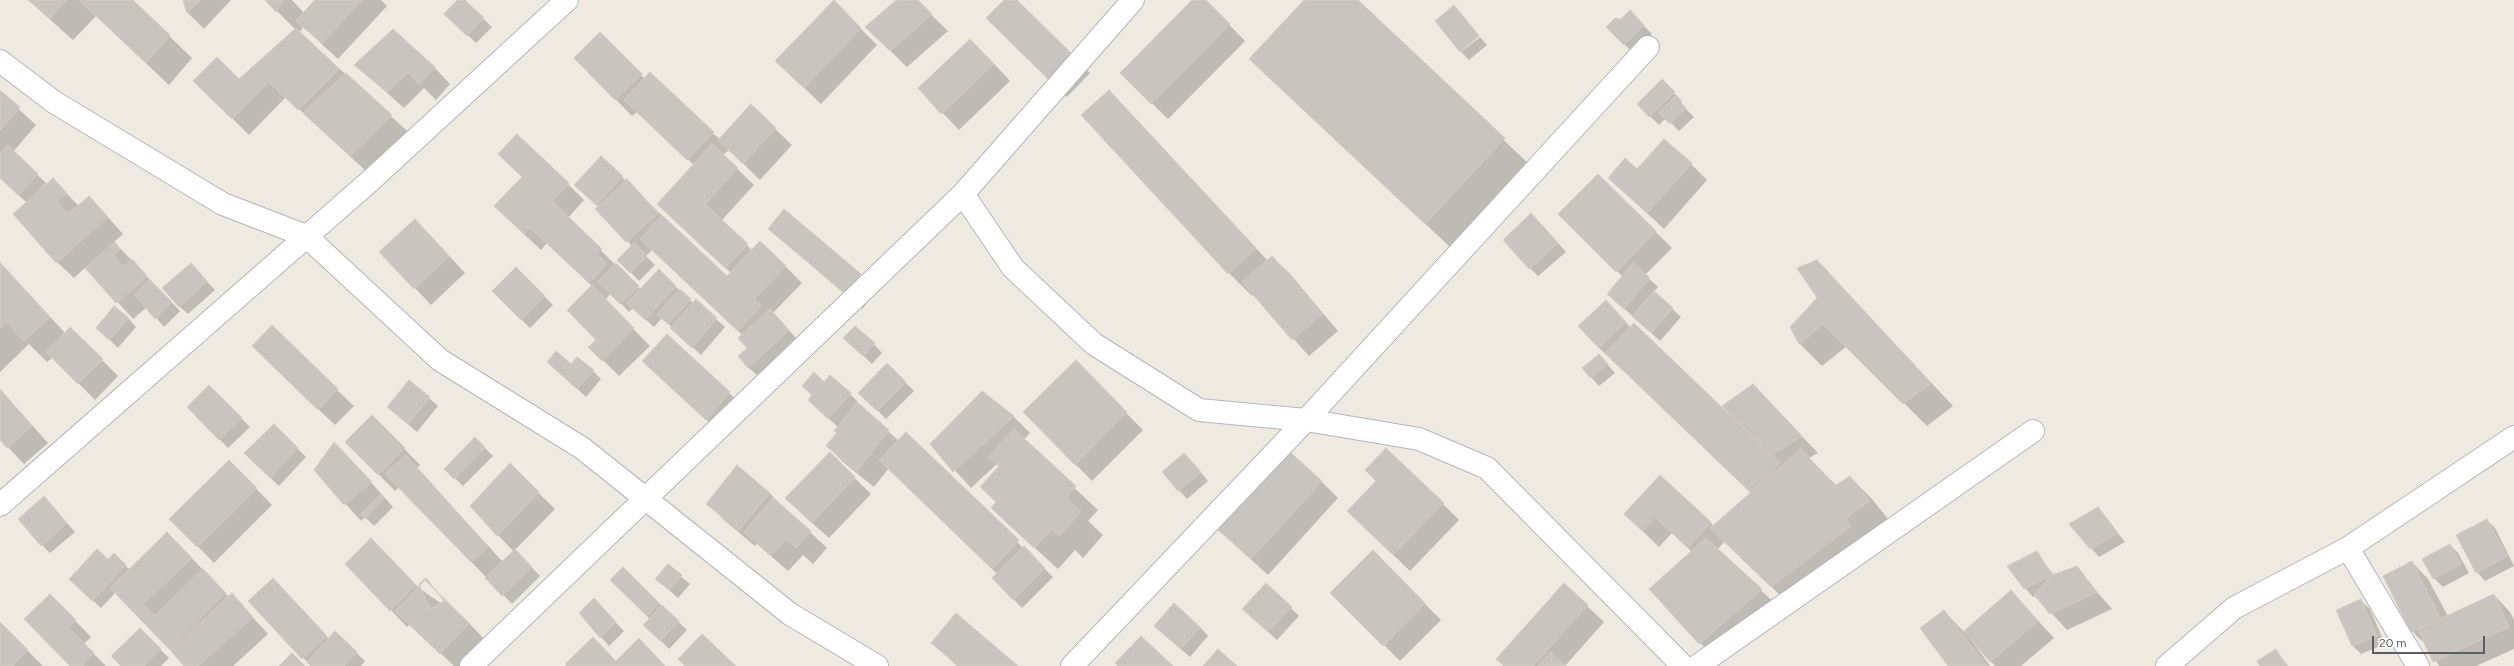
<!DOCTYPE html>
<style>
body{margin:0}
#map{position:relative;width:2514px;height:666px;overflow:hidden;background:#eeeae2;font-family:Figtree,sans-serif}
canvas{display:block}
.scale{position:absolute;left:2372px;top:636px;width:113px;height:18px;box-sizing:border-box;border:2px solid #5b5f63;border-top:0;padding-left:5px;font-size:12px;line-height:14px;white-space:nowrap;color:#5b5f63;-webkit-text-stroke:3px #fff;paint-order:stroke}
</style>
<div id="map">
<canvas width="2514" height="666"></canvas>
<div class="scale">20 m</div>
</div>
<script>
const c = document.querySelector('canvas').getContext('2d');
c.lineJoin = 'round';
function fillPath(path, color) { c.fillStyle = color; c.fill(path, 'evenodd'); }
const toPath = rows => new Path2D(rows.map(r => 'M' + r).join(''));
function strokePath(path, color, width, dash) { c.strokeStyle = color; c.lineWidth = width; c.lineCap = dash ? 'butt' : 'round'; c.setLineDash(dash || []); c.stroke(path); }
const shadow = toPath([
 [28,0,132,0,192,58,169,85,96,16,73,40],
 [184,0,231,0,204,29,188,13],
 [266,0,292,0,304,13,317,0,381,0,387,6,338,59,303,27,300,32,408,132,367,172,286,97,249,135,195,81,239,81,296,30],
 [459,0,463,0,492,27,476,43,446,14],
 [897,0,916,0,948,31,907,67,882,43],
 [1005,0,1016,0,1090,73,1067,97,987,18],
 [1193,0,1205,0,1245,41,1168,119,1121,73],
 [1305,0,1356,0,1531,166,1453,250,1251,59],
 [834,2,877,45,821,104,793,77],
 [1630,12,1652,34,1633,53,1608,27,1622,20],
 [600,34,645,79,720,139,751,106,792,145,760,180,729,150,723,155,754,185,721,221,752,250,785,266,802,283,773,313,797,339,757,375,748,367,748,348,742,335,652,250,646,256,655,265,639,281,619,260,632,246,597,209,599,207,584,194,601,157,727,278,731,273,658,204,694,165,637,112,632,116,575,58],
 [1480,37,1487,45,1469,60,1461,52],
 [987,56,1010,81,959,130,919,88],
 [355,65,434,67,450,84,436,100,424,88,404,108],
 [1662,81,1682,101,1680,103,1694,117,1679,131,1666,118,1659,125,1638,104],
 [0,92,36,125,13,152,46,183,39,190,53,180,79,206,89,197,105,214,123,234,114,242,180,311,164,327,147,307,133,319,86,267,74,278,57,262,27,203,0,178],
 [1109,92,1268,261,1272,257,1289,273,1338,331,1309,356,1253,294,1252,296,1229,273,1083,115],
 [1691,164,1707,180,1664,229,1609,178,1637,171],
 [1598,175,1672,248,1645,275,1658,287,1654,292,1681,317,1660,341,1608,294,1623,277,1560,214],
 [568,184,584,200,568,218,641,290,659,271,694,304,696,301,725,327,701,355,662,318,654,327,633,308,629,312,611,293,605,300,650,346,619,376,590,347,597,340,592,286,547,243,541,250,512,223],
 [784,210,877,291,862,309,769,229],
 [1540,223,1566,252,1538,276,1530,268],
 [431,236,465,273,431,305,381,252],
 [1817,261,1839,284,1953,406,1927,426,1847,346,1822,366,1800,344,1791,328,1818,298],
 [0,262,65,333,70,328,118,376,95,400,53,357,47,362,29,344,0,372],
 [516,268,553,305,530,328,493,291],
 [199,273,215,290,188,314,179,306],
 [1614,310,1631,328,1762,447,1769,402,1818,453,1809,458,1837,486,1850,477,1872,499,1892,524,1794,609,1725,541,1717,550,1778,606,1716,660,1651,589,1692,552,1672,533,1659,547,1625,514,1660,476,1714,526,1752,493,1599,348],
 [128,318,136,327,118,348,105,335],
 [667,335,746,409,723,435,643,361],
 [874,344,882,353,872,364,853,346],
 [1599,355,1615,373,1599,386,1583,368],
 [548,362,593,371,601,379,586,397],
 [1076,362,1143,430,1092,481,1024,412],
 [270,363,337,390,354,406,335,425],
 [887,364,914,391,886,419,860,393],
 [824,383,850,394,858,402,857,404,899,441,906,434,1053,577,1022,608,993,578,997,574,889,468,874,487,843,462,827,446,838,433,838,427,818,409,813,396,803,386],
 [209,386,250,427,228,448,188,407],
 [0,389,48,443,24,464,0,439],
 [982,392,1014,417,1030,433,1023,440,1098,510,1088,521,1103,535,1083,558,1075,550,1058,569,1015,530,997,503,1000,467,997,464,971,488,931,444],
 [429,398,438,406,417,432,388,407],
 [372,416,420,465,417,468,503,562,514,552,498,535,510,465,555,509,515,550,540,576,512,604,399,487,395,491,347,442],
 [274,425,306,457,279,486,245,454],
 [475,438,493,456,463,486,454,477],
 [830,454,871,494,829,538,803,515],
 [351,460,393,507,374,526,365,517,361,521,315,470],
 [229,461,272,505,214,563,171,519],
 [1193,463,1208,481,1187,499,1179,490],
 [1321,481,1338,498,1268,575,1236,546],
 [769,493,827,548,813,564,803,555,788,571,757,544,755,546,724,520,708,504],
 [44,498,75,532,50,553,42,545],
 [1443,504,1459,520,1410,571,1365,528],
 [2098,508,2125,542,2099,557,2091,548],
 [2487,520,2495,528,2514,566,2485,581,2477,572],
 [371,540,419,588,469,623,485,640,460,666,454,666,410,624,407,627,391,610],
 [2450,545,2458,553,2469,573,2443,587,2434,578],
 [184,550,229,597,232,595,268,634,233,666,186,666,116,592,101,608,79,587,114,554,130,570],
 [1373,552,1441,620,1400,661,1332,593],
 [2036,552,2054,575,2076,568,2112,609,2067,630,2036,596,2033,597,2025,588],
 [2412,562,2428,579,2448,616,2494,595,2510,612,2514,620,2514,649,2476,666,2439,666,2426,645,2412,631],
 [668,566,690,584,678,598,657,579],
 [623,569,687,630,669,649,653,633,650,619,611,580],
 [1564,584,1604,622,1565,666,1504,666],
 [2011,591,2054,638,2021,666,1995,666,1970,638,1990,666,1950,666,1944,611,1964,632],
 [50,595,91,637,84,644,106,666,72,666],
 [289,596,329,639,335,632,365,661,361,666,311,666,250,601],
 [2361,601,2370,609,2385,644,2361,654,2353,646,2338,611],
 [602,608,624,631,609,646,581,613],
 [1291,608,1299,616,1277,640,1252,617],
 [0,623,43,666,0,666],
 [1200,627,1208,636,1190,657,1163,634],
 [140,629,169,658,161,666,122,666],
 [932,643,1017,666,957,666],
 [2276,650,2288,666,2261,666]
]);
const building = toPath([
 [28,0,67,0,50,18,28,0],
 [79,0,133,0,170,35,146,63,79,0],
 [183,0,200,0,187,13,183,0],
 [265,0,283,0,276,12,265,0],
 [315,0,362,0,322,43,296,21,315,0],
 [457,0,465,0,484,18,467,36,444,14,457,0],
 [834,0,861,28,804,88,775,61,834,0],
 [896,0,918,0,932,14,890,51,865,27,896,0],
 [1004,0,1017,0,1074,56,1050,81,986,18,1004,0],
 [1192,0,1206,0,1230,24,1151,104,1120,73,1192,0],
 [1304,0,1358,0,1505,138,1425,224,1249,59,1304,0],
 [1454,5,1479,36,1460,52,1435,21,1454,5],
 [1630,10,1644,25,1624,45,1606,27,1615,18,1621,19,1630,10],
 [296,28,339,69,298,110,269,82,232,119,193,81,217,57,239,79,296,28],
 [393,29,435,67,419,84,408,72,387,92,354,65,393,29],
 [600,32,642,74,615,100,574,58,600,32],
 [970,39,994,64,941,114,918,88,970,39],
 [650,72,714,132,687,160,624,100,650,72],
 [346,73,392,115,350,156,303,113,346,73],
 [1662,79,1675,92,1649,117,1637,104,1662,79],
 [0,90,20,107,0,131,0,90],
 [1109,90,1256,248,1228,274,1081,115,1109,90],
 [1675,96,1686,108,1670,124,1659,113,1675,96],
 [751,104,776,128,743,164,718,140,751,104],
 [517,134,569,183,552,201,602,249,597,254,607,264,589,283,530,228,524,234,494,206,522,177,498,154,517,134],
 [1664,139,1692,163,1647,213,1608,178,1625,158,1637,169,1664,139],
 [712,144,738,168,705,204,748,244,725,268,657,204,712,144],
 [8,145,38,174,18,195,0,178,0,153,8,145],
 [601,156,623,176,596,205,574,185,601,156],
 [1598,174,1656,231,1616,272,1558,214,1598,174],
 [53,178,67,193,57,202,68,214,89,196,108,217,56,263,13,214,53,178],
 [627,179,658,213,626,242,595,209,627,179],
 [784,209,861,274,845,293,768,229,784,209],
 [1531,213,1558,243,1529,269,1503,240,1531,213],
 [662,215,727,276,760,241,786,266,754,299,761,306,738,331,640,239,662,215],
 [415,219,449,256,414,289,379,252,415,219],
 [115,242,120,249,114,255,123,267,132,259,147,276,116,303,85,268,115,242],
 [634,243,647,256,630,273,617,260,634,243],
 [1272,256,1322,314,1292,340,1242,282,1272,256],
 [1817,260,1931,383,1903,404,1823,324,1799,344,1790,327,1817,298,1797,268,1817,260],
 [0,263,50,317,24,341,7,322,0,328,0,263],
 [191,263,207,281,179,307,162,288,191,263],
 [616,263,639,286,620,304,598,282,616,263],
 [1633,263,1650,278,1624,309,1607,294,1633,263],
 [516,267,545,296,521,320,492,291,516,267],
 [659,269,676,286,645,320,627,303,659,269],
 [149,279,172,302,155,319,135,295,149,279],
 [592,285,634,328,602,361,588,347,596,340,567,310,592,285],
 [680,289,691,299,668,324,657,314,680,289],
 [1654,291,1673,308,1651,333,1632,316,1654,291],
 [696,299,717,318,692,348,670,328,696,299],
 [1606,300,1626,322,1599,348,1578,326,1606,300],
 [114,306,129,318,109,340,96,328,114,306],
 [770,309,789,330,748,368,738,356,747,348,738,338,770,309],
 [1634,323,1780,463,1751,493,1605,353,1634,323],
 [272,325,338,389,318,410,252,346,272,325],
 [855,326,875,343,863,356,843,338,855,326],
 [70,327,103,359,78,384,46,352,70,327],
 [667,334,730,392,706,420,642,361,667,334],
 [556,351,571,364,577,357,594,370,577,389,547,362,556,351],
 [1599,354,1608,364,1590,378,1582,368,1599,354],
 [1076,360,1127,412,1075,465,1023,412,1076,360],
 [887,363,906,382,877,411,858,393,887,363],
 [814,372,824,382,830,375,851,393,828,419,808,400,812,395,802,386,814,372],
 [409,380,430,397,408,424,387,407,409,380],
 [1753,384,1802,436,1771,456,1722,406,1753,384],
 [209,385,242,418,219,440,187,407,209,385],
 [0,389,32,426,7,448,0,440,0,389],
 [982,391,1014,416,953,472,930,444,982,391],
 [857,402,889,430,857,471,826,446,837,432,834,431,857,402],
 [372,415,405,448,378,475,345,442,372,415],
 [274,424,298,448,270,478,244,453,274,424],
 [1014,429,1076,486,1066,498,1081,512,1059,536,1052,529,1034,548,991,508,996,502,980,487,999,466,988,457,1014,429],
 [906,432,1019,540,992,569,879,460,906,432],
 [475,437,485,447,454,479,444,469,475,437],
 [334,442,372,482,344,505,314,470,334,442],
 [1386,448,1444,503,1393,555,1347,511,1376,481,1365,470,1386,448],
 [1801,449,1835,486,1850,476,1870,501,1846,518,1850,527,1771,587,1710,528,1801,449],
 [1289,451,1322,481,1251,559,1218,530,1289,451],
 [830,452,855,477,812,523,785,498,830,452],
 [1184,453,1201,472,1178,491,1162,472,1184,453],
 [406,455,488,547,471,562,385,474,406,455],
 [229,460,257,488,197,547,169,519,229,460],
 [510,463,539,492,497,536,470,506,510,463],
 [737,465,770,493,739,530,706,504,737,465],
 [1660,475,1711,522,1688,548,1655,517,1642,531,1624,514,1660,475],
 [381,494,385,498,365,519,361,514,381,494],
 [44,496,67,523,41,546,18,519,44,496],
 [773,498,811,531,796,548,786,539,771,556,744,532,773,498],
 [2098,507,2118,533,2090,549,2069,524,2098,507],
 [2487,519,2507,556,2476,573,2456,535,2487,519],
 [167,532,192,558,143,604,155,616,203,569,226,593,169,649,110,588,167,532],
 [371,538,416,585,390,611,345,564,371,538],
 [1706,538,1762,589,1699,644,1649,589,1706,538],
 [2450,544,2461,564,2433,579,2422,559,2450,544],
 [1024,546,1045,568,1013,600,992,578,1024,546],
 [97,549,108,559,114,553,126,565,92,601,69,579,97,549],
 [515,549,532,567,502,596,485,578,515,549],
 [1373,550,1425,603,1383,646,1330,593,1373,550],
 [2037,551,2052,575,2024,589,2007,566,2037,551],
 [2412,561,2440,617,2411,632,2383,576,2412,561],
 [668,564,682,575,669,590,655,579,668,564],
 [2077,566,2097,592,2050,614,2034,595,2052,575,2077,566],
 [623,567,659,603,647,616,610,580,623,567],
 [273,578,327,636,302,659,248,601,273,578],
 [426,578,444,601,430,609,419,584,426,578],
 [425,580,469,623,440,654,395,611,425,580],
 [1266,583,1292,607,1268,632,1242,609,1266,583],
 [1564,583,1588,605,1533,666,1504,666,1496,659,1564,583],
 [2011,590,2038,621,1990,662,1964,631,2011,590],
 [232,593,253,617,198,666,184,666,170,650,232,593],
 [50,594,76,620,68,627,94,653,82,666,70,666,24,619,50,594],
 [2494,594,2509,627,2433,662,2418,629,2494,594],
 [594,598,616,622,600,638,579,613,594,598],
 [2361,599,2377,636,2352,646,2336,610,2361,599],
 [1174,603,1200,627,1181,649,1154,626,1174,603],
 [662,605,679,621,660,641,643,625,662,605],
 [1944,610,1987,666,1948,666,1920,628,1944,610],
 [956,613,1018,666,959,666,931,643,956,613],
 [0,622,28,650,12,666,0,666,0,622],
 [140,628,161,649,144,666,121,666,111,656,140,628],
 [335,631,357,652,344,666,311,666,307,662,335,631],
 [702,634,736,666,685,666,678,659,702,634],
 [1141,636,1173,666,1118,666,1115,663,1141,636],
 [593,637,616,661,639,638,665,666,567,666,565,664,593,637],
 [1218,649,1237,666,1203,666,1218,649],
 [2276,649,2286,666,2260,666,2257,661,2276,649],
 [1551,652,1566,666,1538,666,1551,652],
 [292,653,305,666,279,666,292,653]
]);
const minor = toPath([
 [0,61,54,102,223,204,306,236,440,360,582,448,790,614,877,666],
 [963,194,1013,268,1094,344,1199,410,1306,420,1419,439,1487,468,1683,666],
 [0,505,370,181,567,0],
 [2348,548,2418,666],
 [471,666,963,194,1133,0],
 [1072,666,1306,420,1648,47],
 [1697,666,2033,431],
 [2167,666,2234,608,2348,548,2514,437]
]);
fillPath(shadow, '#0003');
fillPath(building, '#c8c5c0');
strokePath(building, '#d2cbc1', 1);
strokePath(minor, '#b3b6ba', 24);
strokePath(minor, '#fff', 22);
</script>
